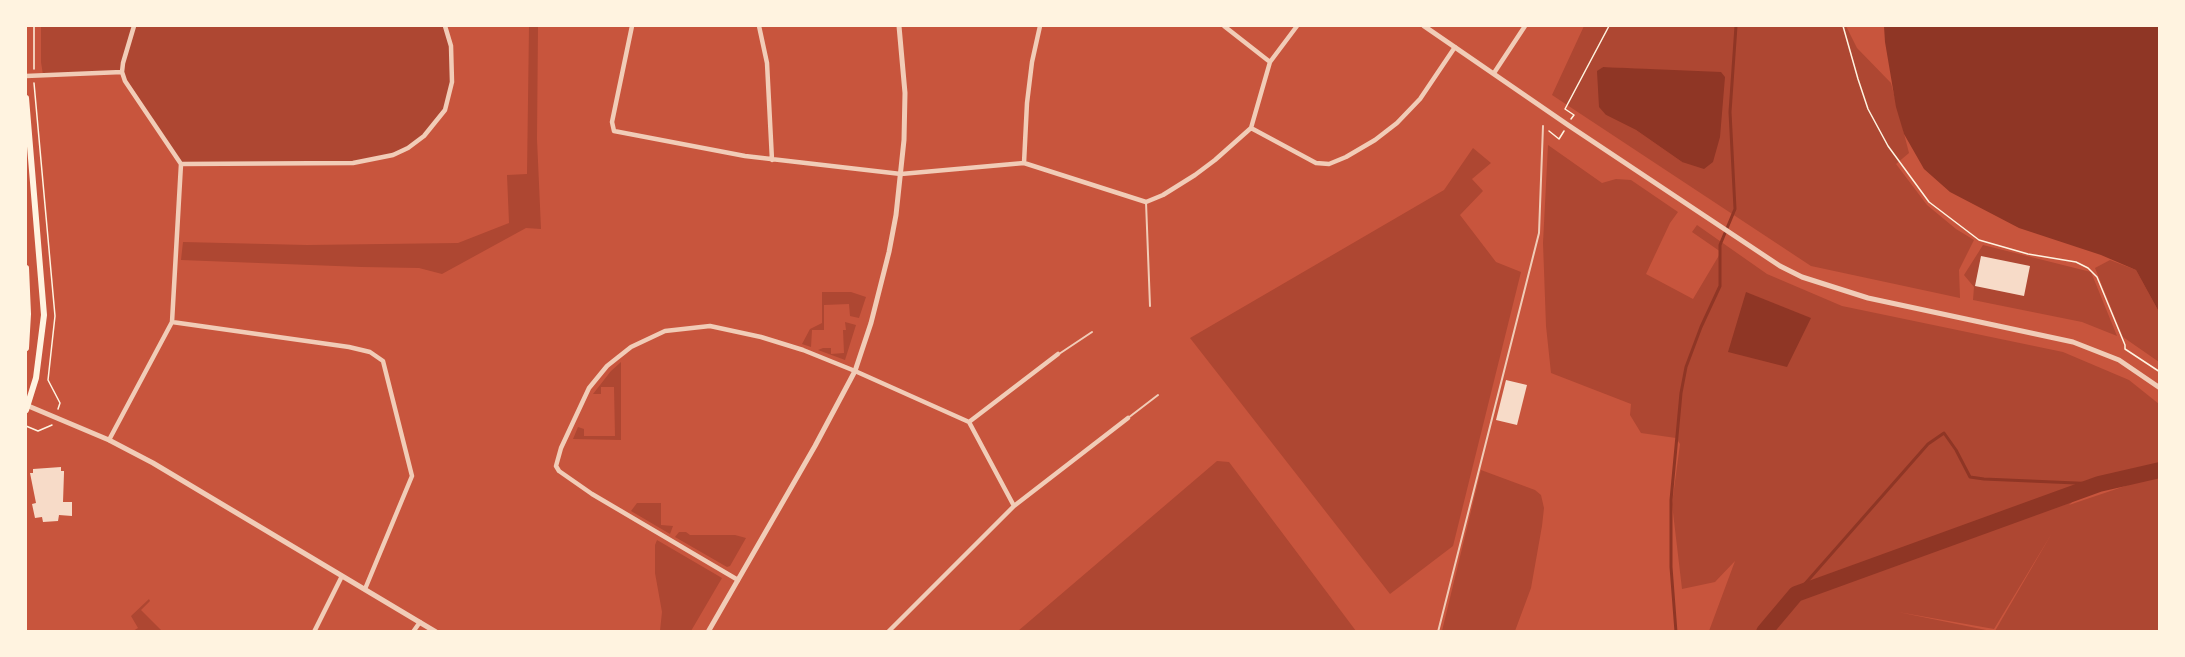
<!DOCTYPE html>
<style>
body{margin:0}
#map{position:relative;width:2185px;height:657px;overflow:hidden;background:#c8553d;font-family:"Noto Sans",sans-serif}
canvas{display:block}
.frame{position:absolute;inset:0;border:27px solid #fff3e0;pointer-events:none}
</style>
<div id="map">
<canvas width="2185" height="657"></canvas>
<div class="frame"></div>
</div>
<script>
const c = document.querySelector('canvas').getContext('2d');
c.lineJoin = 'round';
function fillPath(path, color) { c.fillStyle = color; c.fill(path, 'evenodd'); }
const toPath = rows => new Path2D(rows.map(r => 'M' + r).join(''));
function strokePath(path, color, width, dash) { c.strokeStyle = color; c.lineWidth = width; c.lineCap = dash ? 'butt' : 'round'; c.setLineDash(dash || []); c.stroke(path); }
const green = toPath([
 [41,26,445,26,451,46,454,82,445,110,428,132,408,148,393,155,353,163,181,164,122,72,43,75,41,62],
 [529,26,538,26,537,139,541,229,526,228,442,274,419,268,362,267,181,260,183,242,307,245,458,243,509,223,507,175,527,174],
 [1584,26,1846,26,1857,48,1891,83,1909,153,1896,164,1927,205,1956,229,1974,240,1959,270,1960,298,1811,266,1552,95],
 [1603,67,1721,73,1682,162,1636,130,1606,115,1598,71],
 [1548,145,1602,183,1616,179,1631,180,1678,212,1670,223,1646,274,1693,299,1721,252,1692,232,1697,225,1767,274,1842,306,2063,352,2129,380,2159,404,2159,631,1995,631,2052,533,1994,629,1898,612,1991,631,1709,631,1735,561,1715,582,1682,589,1672,504,1680,444,1676,438,1641,433,1630,415,1631,404,1551,373,1546,326,1543,243],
 [2096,479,2146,479,2069,505],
 [1473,148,1491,163,1472,179,1483,191,1460,215,1496,262,1521,272,1453,546,1390,594,1190,338,1444,190],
 [1983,245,2091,272,2117,336,2082,322,1973,300,1974,287,1964,275],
 [2110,260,2136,270,2159,312,2159,362,2123,337,2095,268],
 [822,292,851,292,866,297,859,318,850,316,849,304,824,305,824,330,812,330,811,347,802,344,810,329,822,323],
 [845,322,856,325,845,360,818,350,823,348,831,348,831,354,844,353,843,330,846,330],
 [621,362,621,440,573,439,578,427,584,429,584,436,615,436,614,387,601,387,601,394,593,394,611,371],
 [1217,461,1229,462,1356,631,1018,631],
 [1481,470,1535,490,1541,495,1544,508,1542,526,1531,588,1515,631,1442,631],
 [637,503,661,503,661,525,673,526,670,534,631,511],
 [679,532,686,532,690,535,735,535,746,538,730,566,727,567,675,537],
 [657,540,722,578,691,631,660,631,662,612,655,573,655,545],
 [149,599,150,601,141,610,162,631,133,631,138,628,131,616]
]);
const water = toPath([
 [1884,26,2159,26,2159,312,2136,270,2101,255,2019,228,1950,192,1924,169,1904,134,1896,107,1885,42],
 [1603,67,1721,72,1725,77,1720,137,1713,162,1704,169,1682,162,1636,130,1606,115,1599,107,1597,71],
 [1746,292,1811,318,1787,367,1728,352]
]);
const stream = toPath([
 [1796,594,1928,444,1944,433,1956,450,1970,477,1984,479,2099,484],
 [1676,632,1671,567,1671,500,1681,393,1686,367,1701,327,1720,286,1720,245,1735,209,1730,112,1736,26]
]);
const river = toPath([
 [1764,632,1796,594,2099,484,2160,470]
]);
const building = toPath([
 [1981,256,2030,266,2024,296,1975,286],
 [1506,380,1527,385,1517,425,1496,420],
 [61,467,61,471,64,471,64,473,63,502,72,502,72,516,59,515,58,521,43,522,42,517,35,518,32,504,36,503,30,473,33,473,33,469]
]);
const path = toPath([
 [1843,26,1858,79,1868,109,1888,146,1929,202,1979,240,2028,254,2076,262,2088,268,2097,277,2125,345,2125,349,2160,372],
 [34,69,34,26],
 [34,83,55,316,48,380,60,403,58,409],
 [1571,119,1574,115,1565,109,1609,26],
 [1549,131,1559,139,1564,131],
 [26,426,38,431,52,425]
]);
const service = toPath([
 [1146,202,1150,306],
 [1059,354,1092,332],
 [1128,418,1158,395],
 [1438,632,1539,233,1543,126]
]);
const minor = toPath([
 [632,26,612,122,614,131,745,156,901,174,1024,163,1146,202,1163,195,1195,175,1215,160,1251,128,1270,62,1297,26],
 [759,26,767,63,772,160],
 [1224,26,1270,62],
 [1494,73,1525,26],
 [26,76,122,72],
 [1251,128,1316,163,1329,164,1346,157,1375,140,1397,123,1420,99,1455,47],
 [1024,163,1027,103,1032,62,1040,26],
 [181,164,353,163,393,155,408,148,424,136,445,110,452,82,451,46,445,26],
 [172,322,349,347,370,352,383,361,412,476,365,589],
 [969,422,1058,354],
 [109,440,172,322,181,164,125,81,122,72,123,63,134,26],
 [1014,506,1128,418],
 [738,580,592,494,559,471,556,466,561,448,589,388,607,366,631,347,665,331,710,326,761,337,803,350,855,371,969,422,1014,506,888,632],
 [314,632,342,576],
 [413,632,420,622]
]);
const tertiary = toPath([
 [1424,26,1568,125,1780,266,1802,277,1868,298,2073,342,2119,360,2160,388],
 [26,405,109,440,153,463,436,632],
 [708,632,815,446,855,371,871,323,889,252,896,215,904,140,905,93,899,26]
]);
const secondary = toPath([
 [26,98,44,315,36,378,26,410],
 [26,268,28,314,26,348]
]);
fillPath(green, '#ae4732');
fillPath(water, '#8f3625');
strokePath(stream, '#8f3625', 3);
strokePath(river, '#8f3625', 16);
fillPath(building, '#f7dbc8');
strokePath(path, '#fff3e0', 1.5);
strokePath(service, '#f1ccb7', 2);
strokePath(minor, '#f1ccb7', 4.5);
strokePath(tertiary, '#f1ccb7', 5);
strokePath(secondary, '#fff3e0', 6);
</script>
